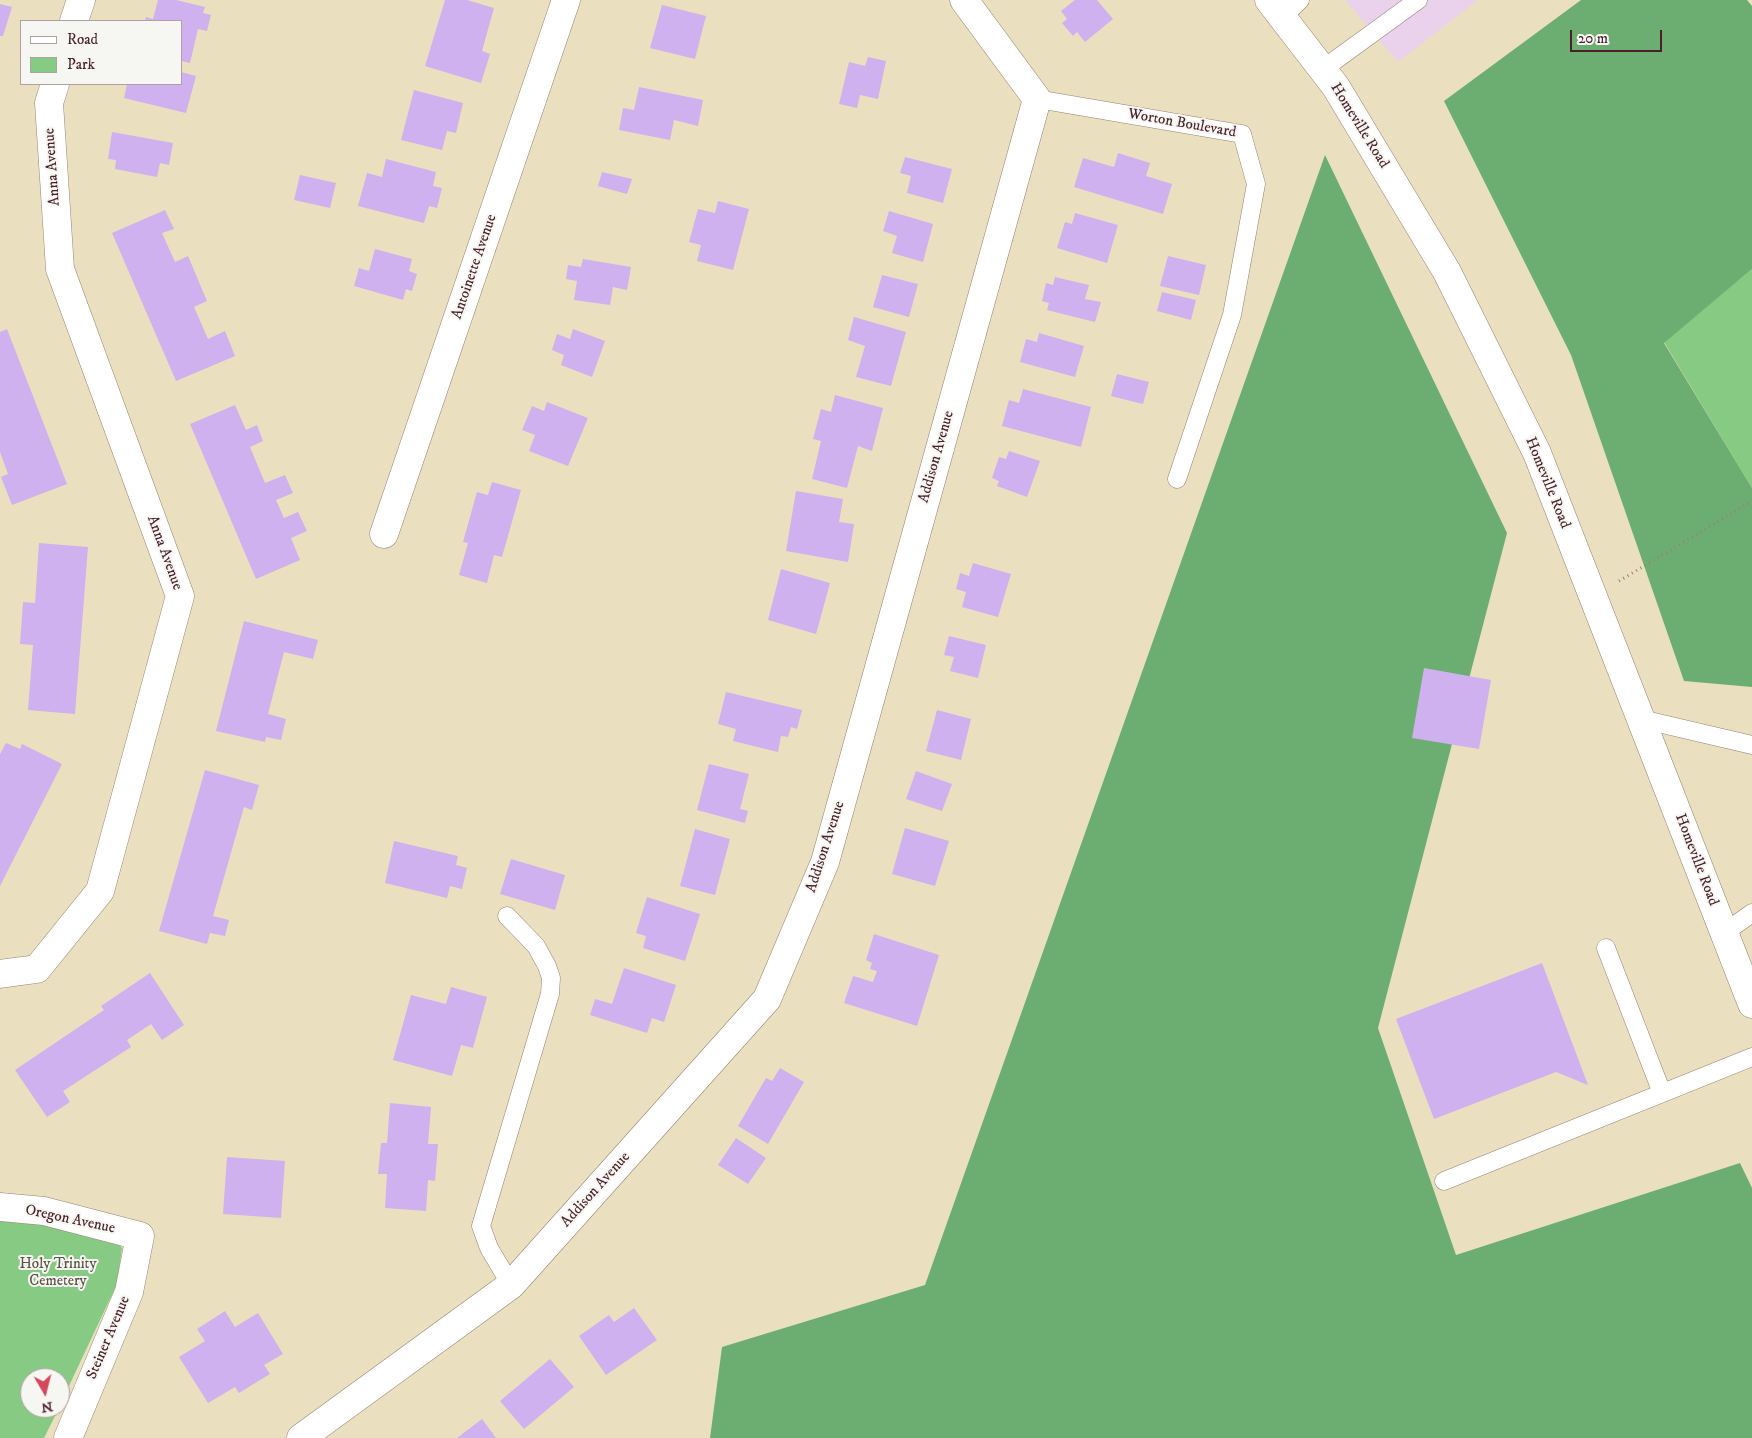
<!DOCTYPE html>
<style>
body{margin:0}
#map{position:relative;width:1752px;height:1438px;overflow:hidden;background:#eae0bf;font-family:"IM FELL DW Pica",serif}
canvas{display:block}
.legend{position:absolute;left:20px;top:20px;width:162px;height:65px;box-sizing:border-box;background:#f6f6f2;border:1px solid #b1a0a2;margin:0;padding:6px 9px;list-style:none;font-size:15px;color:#4a1f2b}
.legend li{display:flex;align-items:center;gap:10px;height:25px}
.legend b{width:25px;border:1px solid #b1a0a2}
.north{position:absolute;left:20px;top:1368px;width:50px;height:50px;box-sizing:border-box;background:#f6f6f2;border:1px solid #b1a0a2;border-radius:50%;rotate:172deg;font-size:14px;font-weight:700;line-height:20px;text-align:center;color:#4a1f2b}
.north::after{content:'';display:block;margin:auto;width:18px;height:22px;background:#d1495b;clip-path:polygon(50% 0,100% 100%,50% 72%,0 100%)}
.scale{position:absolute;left:1570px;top:30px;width:92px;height:22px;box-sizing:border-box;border:2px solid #4a1f2b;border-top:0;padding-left:6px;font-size:15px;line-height:18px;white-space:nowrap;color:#4a1f2b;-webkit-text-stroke:4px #f6f6f2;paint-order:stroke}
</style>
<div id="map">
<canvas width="1752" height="1438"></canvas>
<ul class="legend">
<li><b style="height:6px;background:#fff"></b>Road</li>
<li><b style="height:14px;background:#86ca83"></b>Park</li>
</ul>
<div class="north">N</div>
<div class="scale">20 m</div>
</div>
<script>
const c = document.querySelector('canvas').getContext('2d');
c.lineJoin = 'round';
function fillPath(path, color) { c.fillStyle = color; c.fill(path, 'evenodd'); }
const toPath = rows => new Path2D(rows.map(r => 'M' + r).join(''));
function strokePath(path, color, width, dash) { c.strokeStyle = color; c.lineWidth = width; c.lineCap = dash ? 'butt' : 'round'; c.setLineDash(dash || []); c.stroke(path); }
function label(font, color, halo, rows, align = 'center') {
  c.font = font + ' "IM FELL DW Pica",serif'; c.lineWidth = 4; c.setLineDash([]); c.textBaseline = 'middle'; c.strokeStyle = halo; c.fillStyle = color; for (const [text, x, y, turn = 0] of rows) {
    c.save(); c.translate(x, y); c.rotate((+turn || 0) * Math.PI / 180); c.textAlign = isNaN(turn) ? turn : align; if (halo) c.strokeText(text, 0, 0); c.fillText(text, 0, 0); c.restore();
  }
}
const built = toPath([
 [1345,0,1478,0,1398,62]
]);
const green = toPath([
 [1752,269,1752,488,1664,342],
 [0,1211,106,1229,122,1248,117,1284,60,1405,60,1378,30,1378,30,1408,59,1408,44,1438,0,1438]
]);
const forest = toPath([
 [1581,0,1747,0,1752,6,1752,269,1664,343,1752,488,1752,687,1684,681,1571,355,1444,101],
 [1325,155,1507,533,1378,1028,1456,1255,1740,1163,1752,1188,1752,1438,710,1438,722,1347,925,1285]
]);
const building = toPath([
 [158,0,176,0,205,7,203,13,211,15,207,31,198,29,190,63,181,61,181,21,145,21,146,17,153,19],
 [445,0,467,0,494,8,482,51,490,54,481,83,425,66],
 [1075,0,1097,0,1113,19,1085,42,1077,32,1073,36,1062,23,1067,19,1061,11],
 [0,4,12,7,3,36,0,36],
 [662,5,706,16,695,59,650,48],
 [868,57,886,61,878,99,860,95,857,108,839,104,849,62,865,66],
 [181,72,196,76,186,113,124,98,127,84,181,84],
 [639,87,703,100,698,126,674,120,670,140,619,130,623,108,634,110],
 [414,90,463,103,456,133,447,131,442,150,401,140],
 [112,132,173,143,169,165,160,163,157,177,115,169,116,160,108,159],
 [1118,153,1150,163,1146,176,1172,184,1163,214,1074,187,1083,158,1114,167],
 [905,157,952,169,943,203,907,193,911,176,900,173],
 [386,159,436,172,433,186,442,188,437,208,429,206,424,223,358,206,367,173,382,177],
 [602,172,632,179,627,194,598,186],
 [300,175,336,183,330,208,294,200],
 [718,201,749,209,733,270,697,261,701,245,689,242,698,209,715,213],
 [165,210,174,229,162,233,175,262,188,256,207,301,194,307,208,339,225,331,235,356,176,381,112,233],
 [889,211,933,224,923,262,892,253,897,236,883,231],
 [1075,213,1118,225,1107,263,1057,248,1065,222,1072,224],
 [375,249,412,259,409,271,417,274,412,291,406,289,403,300,354,286,359,268,369,271],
 [1168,256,1206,265,1199,295,1160,286],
 [583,259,631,267,627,290,613,287,610,305,574,300,577,281,566,279,568,265,581,267],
 [882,275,918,284,909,317,873,307],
 [1055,277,1089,285,1085,299,1101,302,1095,322,1047,310,1049,303,1042,301,1046,283,1053,285],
 [1162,292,1196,300,1191,320,1157,311],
 [854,317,906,332,891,386,856,377,865,346,848,340],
 [7,329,67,484,12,505,1,477,8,474,0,452,0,332],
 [573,329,605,341,592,377,561,365,564,355,552,350,557,334,570,339],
 [1039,333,1084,346,1075,377,1020,362,1026,339,1037,342],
 [1117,374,1149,382,1143,404,1111,396],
 [1023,389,1091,407,1081,447,1002,426,1009,400,1019,403],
 [835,395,883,408,872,451,858,446,847,488,812,479,821,441,813,439,821,409,831,412],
 [547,402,588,418,568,466,529,451,535,435,522,430,532,406,544,411],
 [235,405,246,430,257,425,263,441,250,447,265,483,285,475,293,493,276,500,284,518,298,512,307,531,291,538,300,560,256,579,190,424],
 [1009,451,1040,461,1027,497,997,486,999,481,992,478,999,457,1006,459],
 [492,482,521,490,502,557,494,555,487,583,459,575,468,543,463,542,477,492,488,495],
 [796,491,843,499,839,522,854,524,848,562,786,551],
 [39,543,88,547,75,714,28,710,33,645,20,644,23,602,35,603],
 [973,563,1011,574,998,617,962,607,966,592,956,589,960,573,969,576],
 [781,569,830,583,816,634,768,620],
 [244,621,318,640,313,659,284,652,268,714,286,719,281,740,266,737,265,742,216,731],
 [949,636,986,645,978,678,950,671,954,657,944,655],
 [1424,668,1491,680,1479,749,1412,738],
 [726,692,802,710,797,729,791,727,788,737,781,736,778,752,733,741,736,729,718,724],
 [937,710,971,719,961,760,926,751],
 [6,743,20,749,22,744,62,764,0,886,0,754],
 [709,764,749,774,740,809,748,811,745,823,697,810],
 [205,770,259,785,252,810,244,807,213,916,229,920,225,936,210,933,207,944,159,931],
 [916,771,952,784,942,811,906,799],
 [905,828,949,841,935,886,892,874],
 [695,829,730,839,715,895,680,886],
 [394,841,458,856,456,865,467,868,462,889,450,886,447,898,385,883],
 [511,859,565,875,555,910,500,894],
 [647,897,700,914,685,961,643,948,646,936,636,933],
 [874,934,939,955,917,1026,844,1003,853,976,873,982,877,971,870,969,872,963,866,960],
 [1542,963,1588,1085,1556,1072,1434,1119,1396,1019],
 [624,968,676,985,664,1022,652,1018,647,1033,590,1015,595,999,612,1004],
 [150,973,184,1025,162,1040,151,1024,127,1040,131,1047,63,1091,70,1102,47,1117,15,1070,104,1010,101,1006],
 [451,987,487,997,473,1048,461,1045,452,1076,393,1060,411,995,446,1004],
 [780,1068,804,1082,768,1144,738,1126,766,1078,772,1081],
 [390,1103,431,1107,428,1144,438,1144,435,1181,428,1180,426,1211,385,1208,387,1174,378,1174,381,1143,387,1143],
 [736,1138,766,1158,748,1184,718,1165],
 [227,1157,285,1161,281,1218,223,1214],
 [634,1308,657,1340,606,1375,579,1336,609,1315,614,1322],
 [225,1311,235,1327,258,1313,283,1354,264,1365,270,1374,239,1393,235,1387,208,1403,179,1357,205,1341,197,1329],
 [550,1359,574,1387,524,1429,500,1401],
 [482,1419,496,1438,457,1438]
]);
const path = toPath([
 [1619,581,1752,501]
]);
const service = toPath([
 [1283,17,1300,0],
 [1323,69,1418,0],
 [1037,99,1242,134,1256,184,1232,315,1177,479],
 [1641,719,1752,745],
 [507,916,536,946,547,966,551,978,550,994,481,1226,489,1248,511,1285],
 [1724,933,1752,913],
 [1606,948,1662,1093],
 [1444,1181,1752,1057]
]);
const minor = toPath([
 [74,21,81,0],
 [384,534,566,0],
 [0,974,37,969,100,891,180,596,60,269,49,103,55,84],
 [0,1207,44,1211,140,1236,129,1292,68,1438],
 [301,1438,511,1285,767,999,825,862,1037,99,964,0]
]);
const tertiary = toPath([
 [1269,0,1336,87,1447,272,1537,453,1752,1004]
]);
const streetNames = [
 ["Worton Boulevard",1182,124,10],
 ["Homeville Road",1359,126,58],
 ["Anna Avenue",53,167,-94],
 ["Antoinette Avenue",475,267,-71],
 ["Addison Avenue",937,457,-74],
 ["Homeville Road",1547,483,68],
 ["Anna Avenue",164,553,70],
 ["Addison Avenue",826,847,-72],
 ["Homeville Road",1696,860,69],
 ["Addison Avenue",596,1190,-48],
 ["Oregon Avenue",70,1220,12],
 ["Steiner Avenue",109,1338,-67]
];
const parkNames = [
 ["Holy Trinity",58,1265],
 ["Cemetery",58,1282]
];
fillPath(built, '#ead1ec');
fillPath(green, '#86ca83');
fillPath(forest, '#6cae71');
fillPath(building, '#ceb1ee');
strokePath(service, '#9a8075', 19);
strokePath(minor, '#9a8075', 29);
strokePath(tertiary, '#9a8075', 29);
strokePath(path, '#9a8075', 3, [1, 4]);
strokePath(service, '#fff', 18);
strokePath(minor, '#fff', 28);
strokePath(tertiary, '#fff', 28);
label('15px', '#4a1f2b', '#f6f6f2', streetNames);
label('15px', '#5c5245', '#f6f6f2', parkNames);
</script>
